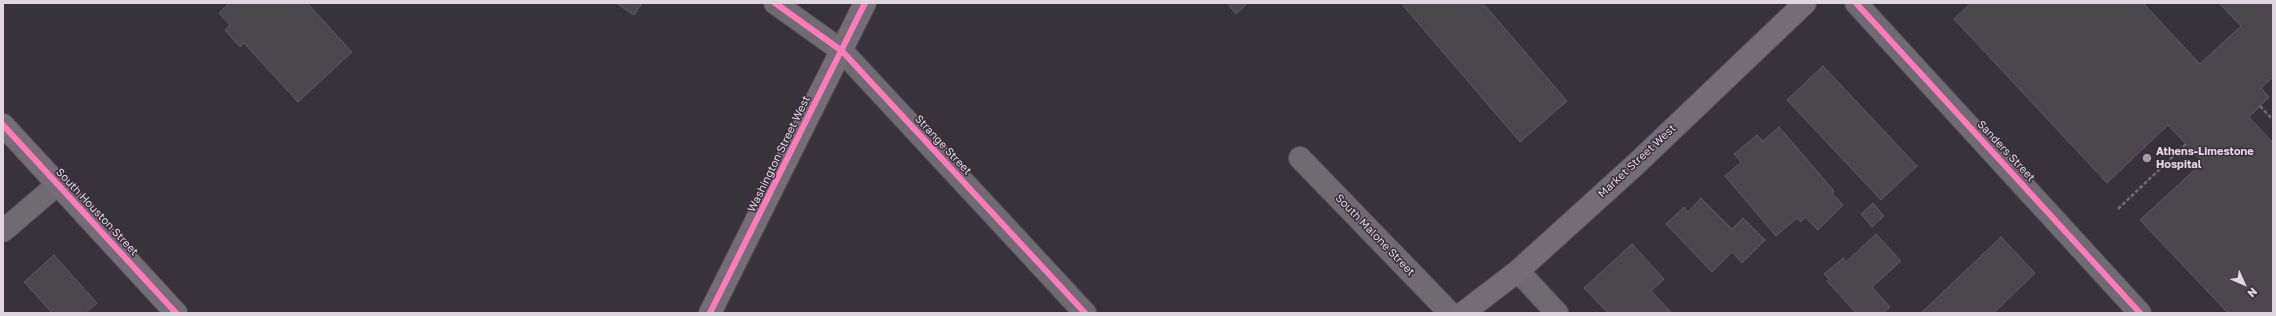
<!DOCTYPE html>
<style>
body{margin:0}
#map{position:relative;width:2276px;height:316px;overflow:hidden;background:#38323a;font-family:"Golos Text",sans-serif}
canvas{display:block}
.frame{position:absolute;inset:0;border:4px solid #dfd6e0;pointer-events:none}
.north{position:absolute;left:2224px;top:264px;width:40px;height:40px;-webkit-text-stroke:3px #3b2e3d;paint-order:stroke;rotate:135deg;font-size:11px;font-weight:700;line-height:16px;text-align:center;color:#dfd6e0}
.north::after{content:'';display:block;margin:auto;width:14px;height:18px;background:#dfd6e0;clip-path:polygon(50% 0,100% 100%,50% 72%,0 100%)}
</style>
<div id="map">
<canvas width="2276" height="316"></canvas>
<div class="frame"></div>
<div class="north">N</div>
</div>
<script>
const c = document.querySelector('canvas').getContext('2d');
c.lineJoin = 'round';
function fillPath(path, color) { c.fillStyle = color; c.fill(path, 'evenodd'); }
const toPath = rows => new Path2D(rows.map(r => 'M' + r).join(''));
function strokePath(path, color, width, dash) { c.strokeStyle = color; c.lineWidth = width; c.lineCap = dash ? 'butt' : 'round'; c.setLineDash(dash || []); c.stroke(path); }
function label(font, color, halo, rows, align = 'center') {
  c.font = font + ' "Golos Text",sans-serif'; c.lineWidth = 3; c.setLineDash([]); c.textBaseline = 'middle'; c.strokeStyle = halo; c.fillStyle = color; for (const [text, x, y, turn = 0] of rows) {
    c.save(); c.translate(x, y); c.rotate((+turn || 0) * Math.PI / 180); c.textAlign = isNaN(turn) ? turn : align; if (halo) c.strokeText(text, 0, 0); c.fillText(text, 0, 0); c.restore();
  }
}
const building = toPath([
 [229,3,307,3,352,52,298,102,244,43,240,47,225,30,230,25,219,13,229,3],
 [616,3,642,3,634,15,616,3],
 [1227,3,1248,3,1236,14,1227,3],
 [1401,3,1483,3,1567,101,1520,142,1401,3],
 [1971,3,2143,3,2200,64,2241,26,2219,3,2273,3,2273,77,2261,88,2269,97,2249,117,2273,143,2273,313,2228,313,2140,220,2203,162,2168,125,2107,183,1954,19,1971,3],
 [1823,66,1917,166,1881,200,1787,100,1823,66],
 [1779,127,1834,191,1832,193,1843,205,1818,230,1805,217,1801,222,1797,218,1776,236,1725,176,1741,162,1734,154,1757,135,1763,141,1779,127],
 [1701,198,1732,229,1743,218,1765,240,1742,263,1732,252,1712,272,1666,224,1684,207,1688,212,1701,198],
 [1873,203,1884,216,1872,227,1861,214,1873,203],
 [1876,234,1901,261,1872,287,1890,307,1883,313,1856,313,1827,281,1829,279,1824,274,1843,258,1846,262,1876,234],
 [2001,237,2035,273,1994,313,1921,313,2001,237],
 [1632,244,1664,279,1651,291,1672,313,1608,313,1584,288,1632,244],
 [54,255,97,303,86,313,52,313,24,282,54,255]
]);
const path = toPath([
 [2260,106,2273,120],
 [2118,209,2186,144]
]);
const street = toPath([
 [775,3,842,51,1085,313],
 [1856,3,2140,313],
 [1300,158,1450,313],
 [3,231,58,184],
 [1518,271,1557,313]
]);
const secondary = toPath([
 [3,125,176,313],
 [710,313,865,3],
 [1463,313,1518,271,1635,165,1805,3]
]);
const cycleway = toPath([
 [775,3,842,51,1085,313],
 [1856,3,2140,313],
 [3,125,176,313],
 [710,313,865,3]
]);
const markers = [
 [2147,158,5,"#a59da6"]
];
const streetNames = [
 ["Strange Street",943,145,47],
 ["Sanders Street",2006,151,47],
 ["Washington Street West",779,154,-64],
 ["Market Street West",1637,161,-43],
 ["South Houston Street",97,212,47],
 ["South Malone Street",1375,235,46]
];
const poiNames = [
 ["Athens-Limestone",2156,152],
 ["Hospital",2156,165]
];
fillPath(building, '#4c464d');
strokePath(building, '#5f5a60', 1);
strokePath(street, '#554f56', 24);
strokePath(secondary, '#554f56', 24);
strokePath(path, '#6e686f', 2.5, [4, 2]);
strokePath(street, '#706b70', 22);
strokePath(secondary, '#746d75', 22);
strokePath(cycleway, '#fd7abc', 6);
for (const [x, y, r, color] of markers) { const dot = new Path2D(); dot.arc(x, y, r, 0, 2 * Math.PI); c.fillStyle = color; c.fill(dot); strokePath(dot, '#3b2e3d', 1.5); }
label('11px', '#dfd6e0', '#3b2e3d', streetNames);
label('bold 11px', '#dfd6e0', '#3b2e3d', poiNames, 'left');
</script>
